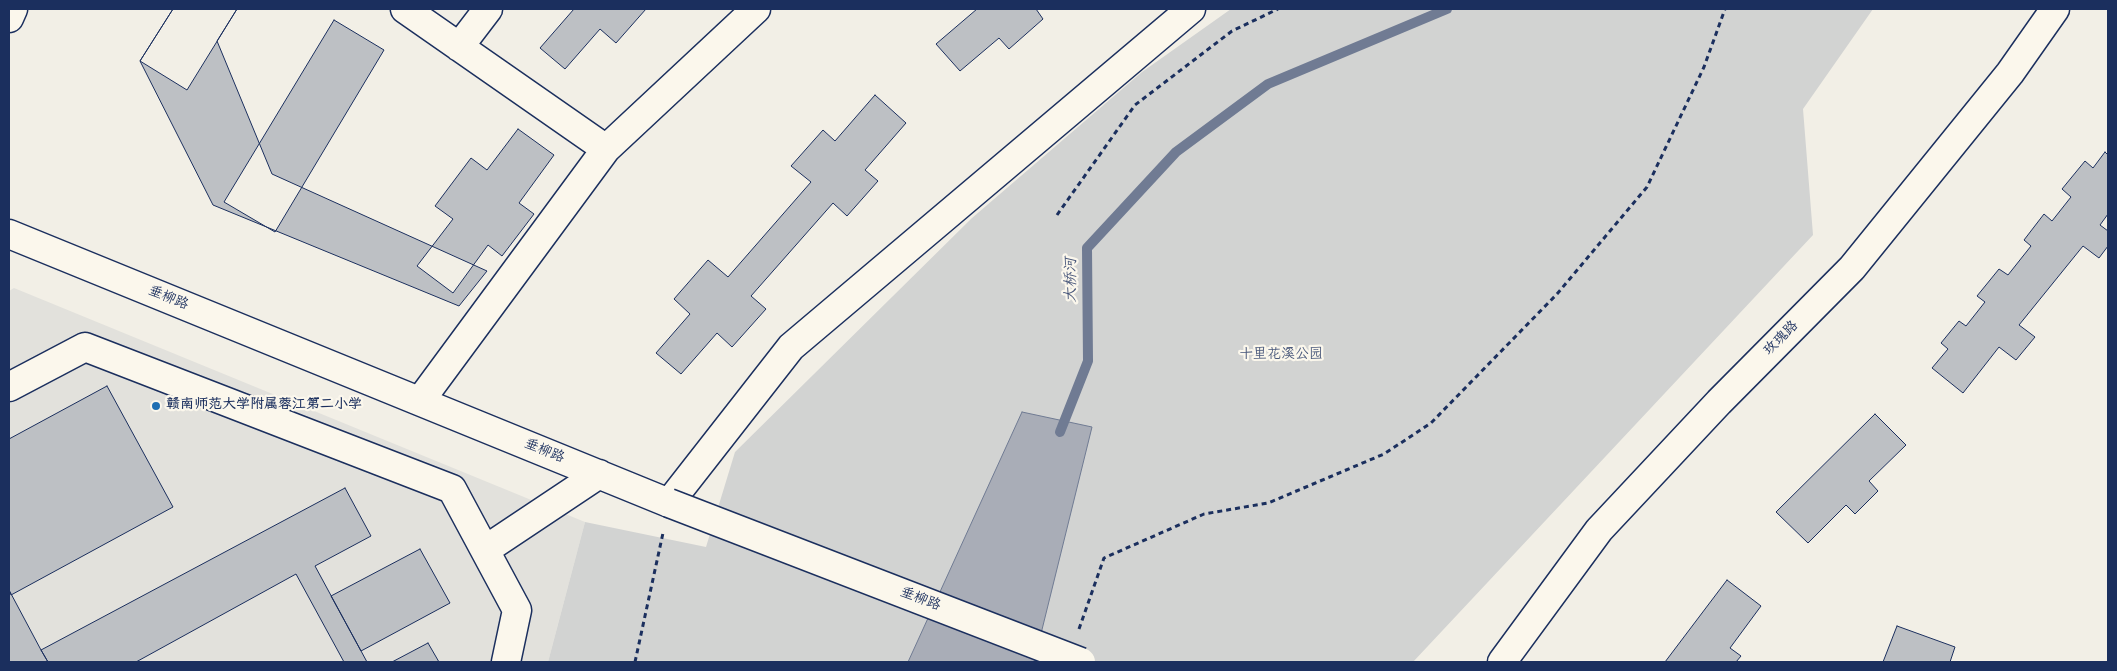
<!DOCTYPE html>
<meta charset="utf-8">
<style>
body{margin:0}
#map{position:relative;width:2117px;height:671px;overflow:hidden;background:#f2efe6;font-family:Kalam,sans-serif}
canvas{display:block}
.frame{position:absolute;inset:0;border:10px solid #1b2f5e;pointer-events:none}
</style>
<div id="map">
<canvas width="2117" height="671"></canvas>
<div class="frame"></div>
</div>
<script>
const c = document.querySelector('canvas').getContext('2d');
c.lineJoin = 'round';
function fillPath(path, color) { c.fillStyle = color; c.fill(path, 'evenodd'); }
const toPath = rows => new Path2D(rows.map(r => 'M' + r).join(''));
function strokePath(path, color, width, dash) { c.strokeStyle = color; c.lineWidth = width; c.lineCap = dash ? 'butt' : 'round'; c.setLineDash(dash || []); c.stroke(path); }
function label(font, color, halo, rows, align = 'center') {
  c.font = font + ' Kalam,"LXGW WenKai TC",sans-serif'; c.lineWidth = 4.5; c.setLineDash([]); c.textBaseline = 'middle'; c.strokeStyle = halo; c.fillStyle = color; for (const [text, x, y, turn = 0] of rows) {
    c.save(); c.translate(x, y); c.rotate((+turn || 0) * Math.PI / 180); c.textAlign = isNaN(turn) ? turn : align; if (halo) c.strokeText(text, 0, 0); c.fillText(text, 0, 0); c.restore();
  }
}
const built = toPath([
 [14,288,585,522,548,662,9,662,9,291]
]);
const green = toPath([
 [1231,9,1873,9,1803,109,1813,235,1413,662,548,662,585,522,706,547,735,452,972,218,1142,72]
]);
const water = toPath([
 [1022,412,1092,427,1034,662,908,662,1022,412]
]);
const stream = toPath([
 [1060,432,1088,361,1087,248,1176,152,1268,84,1447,9]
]);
const building = toPath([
 [173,9,237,9,187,90,140,61,173,9],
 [173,9,237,9,217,41,272,174,487,271,459,306,213,205,140,61,173,9],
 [574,9,646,9,616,43,600,29,565,69,540,48,574,9],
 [977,9,1036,9,1043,19,1009,49,999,38,960,71,936,44,977,9],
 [334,20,384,50,275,232,224,202,334,20],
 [875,95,906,123,865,170,878,181,847,216,833,203,751,296,766,309,732,347,717,333,681,374,656,353,690,314,674,299,708,260,728,277,811,182,791,166,823,130,835,141,875,95],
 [518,129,554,155,519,203,534,214,502,256,488,245,453,293,417,266,453,219,435,206,471,158,487,170,518,129],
 [2105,152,2108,155,2108,214,2100,225,2108,231,2108,246,2099,258,2083,246,2019,325,2035,337,2016,360,1999,347,1963,393,1932,368,1948,349,1941,343,1959,321,1966,326,1985,302,1977,296,1999,269,2008,275,2031,246,2024,240,2044,214,2052,221,2071,197,2062,189,2085,161,2093,168,2105,152],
 [107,386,173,507,11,595,9,590,9,439,107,386],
 [1875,414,1906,445,1869,481,1878,491,1855,514,1846,505,1808,543,1776,512,1875,414],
 [345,488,371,536,315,566,367,662,344,662,296,574,136,662,48,662,41,650,345,488],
 [420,549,450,603,361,651,331,596,420,549],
 [1727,580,1761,606,1730,648,1741,656,1736,662,1665,662,1727,580],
 [9,590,41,650,48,662,9,662,9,590],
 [1897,626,1955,647,1950,662,1883,662,1897,626],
 [428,643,439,662,392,662,428,643]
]);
const path = toPath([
 [1057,215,1135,105,1232,31,1278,9],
 [1079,629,1104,558,1204,514,1268,503,1384,454,1431,423,1557,294,1647,187,1704,67,1725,9],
 [635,662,663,533]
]);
const minor = toPath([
 [405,9,606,149],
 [9,18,13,9],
 [459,47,488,9],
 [9,234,669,503,791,347,1191,9],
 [9,387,85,347,452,489,517,610,506,662],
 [420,401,606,149,756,9],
 [485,550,599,474],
 [1502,662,1599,530,1719,402,1852,268,2010,73,2055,9]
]);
const minorBridge = toPath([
 [669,503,1081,662]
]);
const markers = [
 [156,406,5,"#1f6fb2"]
];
const streetNames = [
 ["垂柳路",168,299,22],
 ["玫瑰路",1782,339,-45],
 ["垂柳路",544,452,22],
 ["垂柳路",920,600,21]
];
const parkNames = [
 ["十里花溪公园",1281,356]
];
const poiNames = [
 ["赣南师范大学附属蓉江第二小学",166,406]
];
const waterNames = [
 ["大桥河",1072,280,-90]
];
fillPath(built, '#e2e1dc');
fillPath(green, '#d2d3d2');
fillPath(water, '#a9adb7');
strokePath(water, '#707b93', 1);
strokePath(stream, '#707b93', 10);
fillPath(building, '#bdc0c4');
strokePath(building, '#1b2f5e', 1);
strokePath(minor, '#1b2f5e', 31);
strokePath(path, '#1b2f5e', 3, [5, 4]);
strokePath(minor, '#fbf7ec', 28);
strokePath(minorBridge, '#1b2f5e', 31, []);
strokePath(minorBridge, '#fbf7ec', 28);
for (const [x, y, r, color] of markers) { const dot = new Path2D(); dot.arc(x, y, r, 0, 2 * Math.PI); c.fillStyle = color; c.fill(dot); strokePath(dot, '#fbf7ec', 2); }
label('14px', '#1b2f5e', '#fbf7ec', streetNames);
label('14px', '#49587b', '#fbf7ec', parkNames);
label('bold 14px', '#1b2f5e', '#fbf7ec', poiNames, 'left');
label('italic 15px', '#465579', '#fbf7ec', waterNames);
</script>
